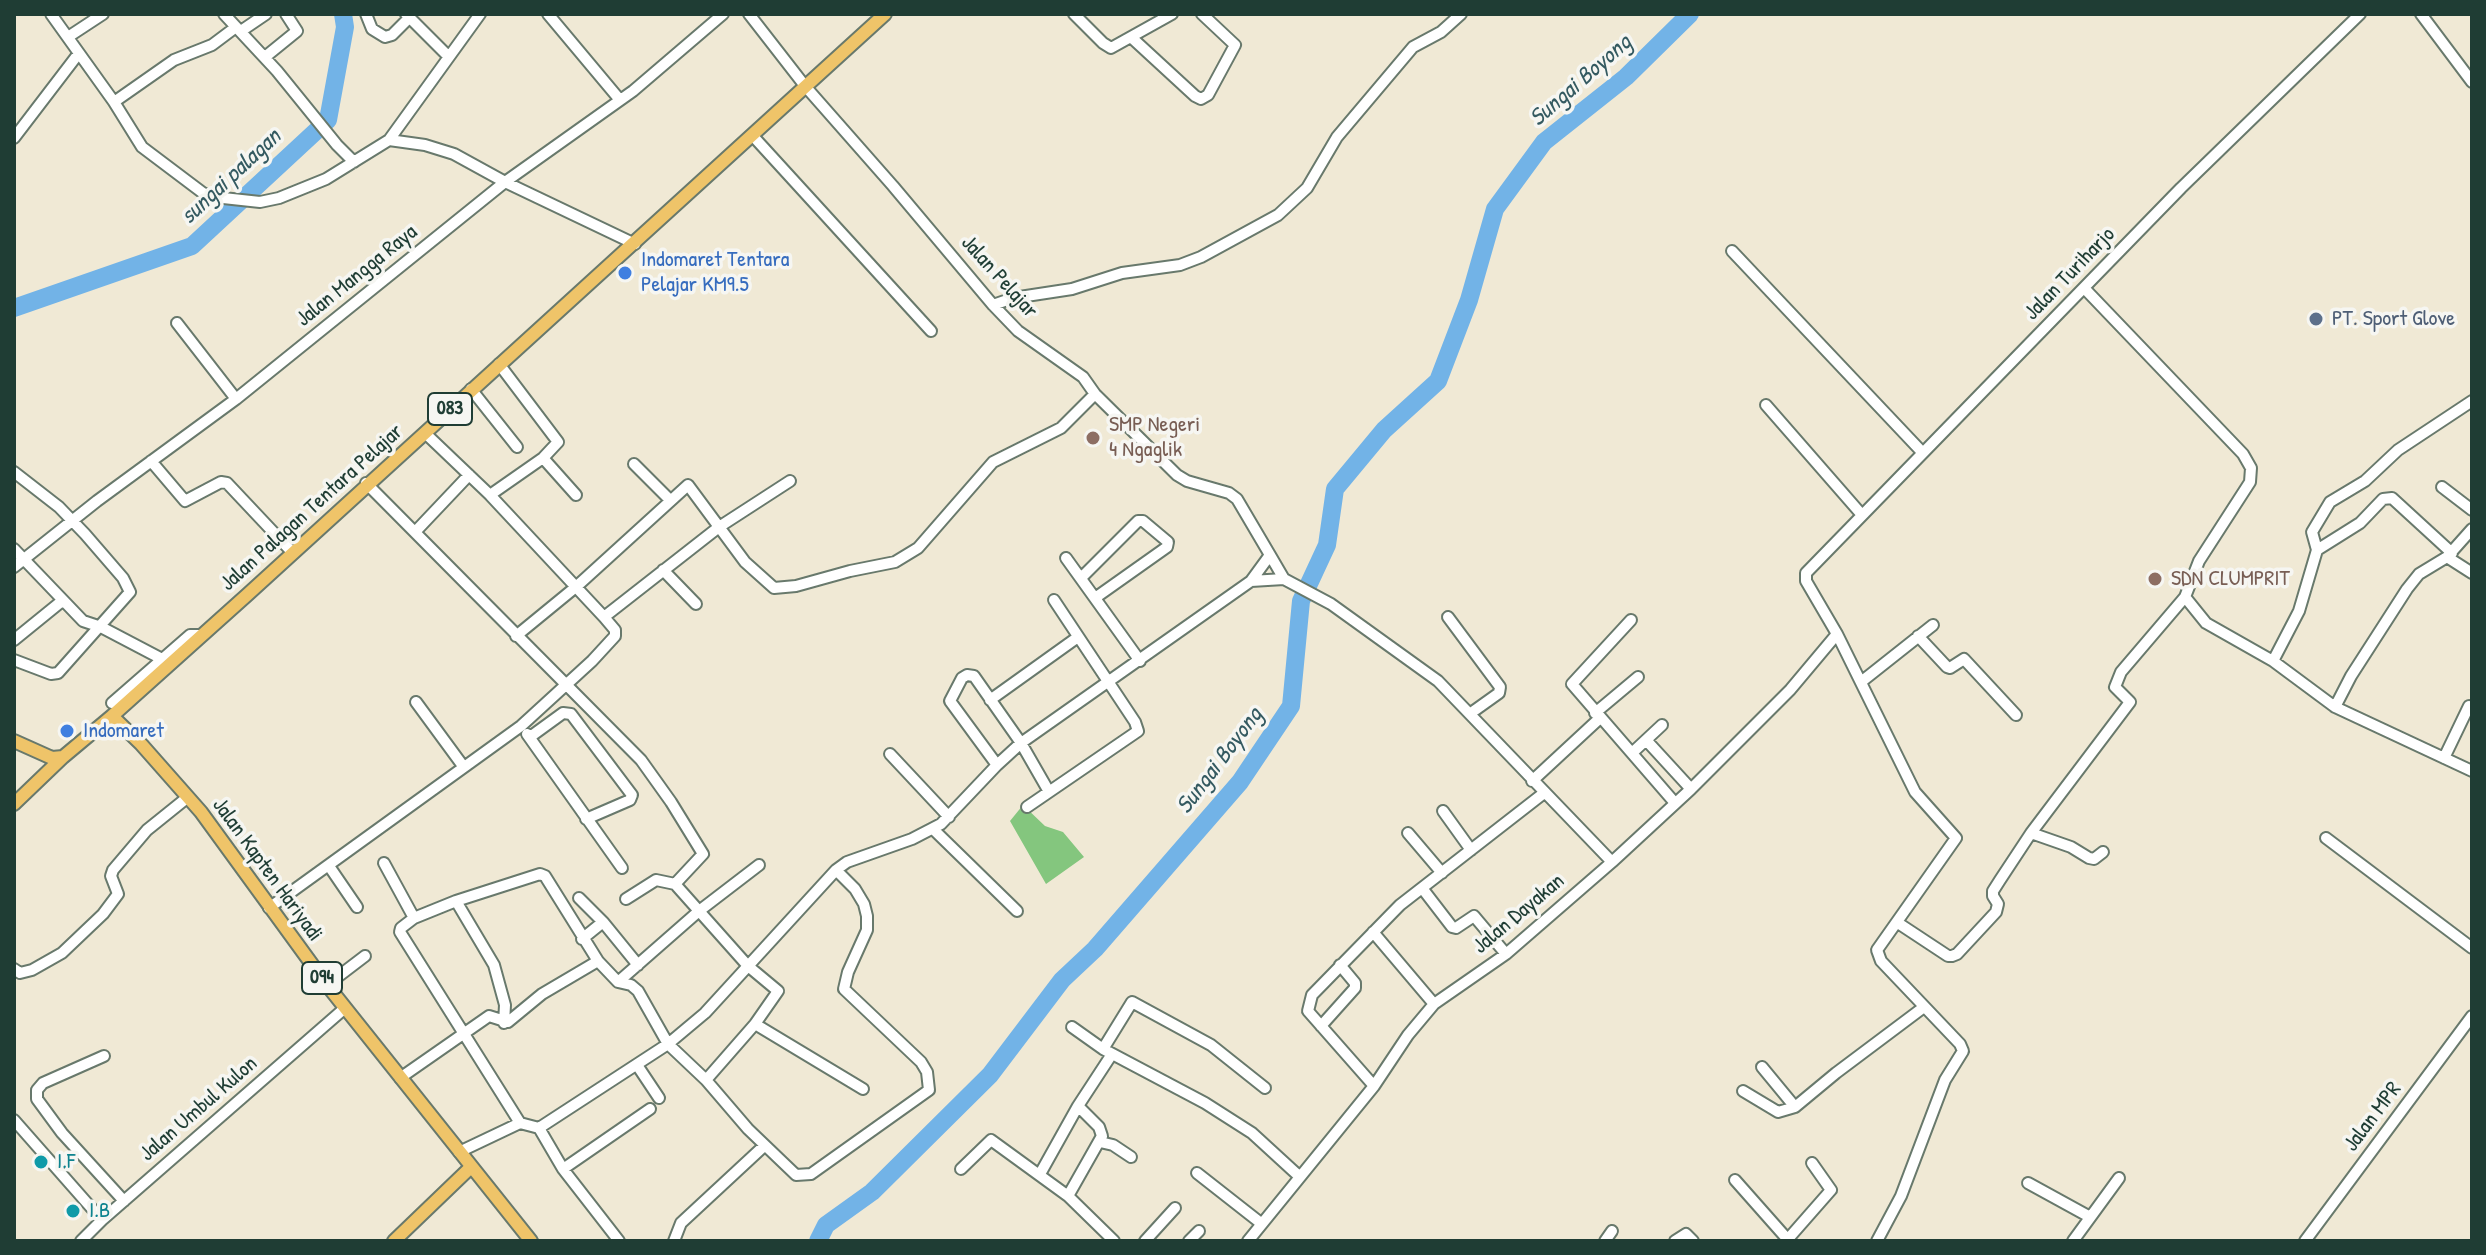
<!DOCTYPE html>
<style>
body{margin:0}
#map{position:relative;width:2486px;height:1255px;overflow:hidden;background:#f0e9d5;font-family:"Patrick Hand",sans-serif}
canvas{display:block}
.frame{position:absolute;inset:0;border:16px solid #1f3d34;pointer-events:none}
</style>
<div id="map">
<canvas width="2486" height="1255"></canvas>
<div class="frame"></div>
</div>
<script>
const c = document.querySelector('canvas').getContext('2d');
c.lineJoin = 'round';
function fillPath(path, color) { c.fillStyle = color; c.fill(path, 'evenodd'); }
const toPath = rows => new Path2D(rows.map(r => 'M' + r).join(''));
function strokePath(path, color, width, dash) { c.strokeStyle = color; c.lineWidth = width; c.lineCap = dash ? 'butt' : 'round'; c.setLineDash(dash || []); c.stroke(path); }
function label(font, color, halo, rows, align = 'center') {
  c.font = font + ' "Patrick Hand",sans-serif'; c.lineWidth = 7; c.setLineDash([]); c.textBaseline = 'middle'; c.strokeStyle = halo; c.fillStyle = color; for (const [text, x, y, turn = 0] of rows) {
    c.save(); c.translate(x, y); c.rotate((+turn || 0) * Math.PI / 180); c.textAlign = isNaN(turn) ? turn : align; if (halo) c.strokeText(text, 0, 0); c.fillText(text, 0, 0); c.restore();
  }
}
const green = toPath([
 [1023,805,1045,826,1063,832,1084,857,1046,884,1010,821]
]);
const river = toPath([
 [14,308,192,246,328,120,345,27,343,14],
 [818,1241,826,1225,872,1192,990,1075,1062,980,1095,949,1240,782,1291,706,1301,601,1327,545,1335,489,1384,430,1438,381,1469,300,1495,209,1544,142,1626,77,1690,14]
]);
const minor = toPath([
 [51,14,114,102,142,147,203,193,214,197,260,202,279,198,326,179,389,140,425,145,454,154,505,182,635,244],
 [224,14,277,71,337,145,354,162],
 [366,14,372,29,385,37,392,35,409,18],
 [406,14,448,56],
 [548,14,620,100],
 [1074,14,1103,43,1111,48,1172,14],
 [2421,14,2472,82],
 [241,31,266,14],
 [68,37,103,14],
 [1132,38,1195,96,1201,99,1208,95,1235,45,1202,14],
 [265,57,297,31,286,14],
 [114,102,174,60,212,45,236,27],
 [752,135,931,331],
 [14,138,79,53],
 [389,140,480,14],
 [1732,251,1922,452],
 [993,305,1013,298,1072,289,1122,273,1180,265,1201,257,1278,215,1307,188,1337,137,1413,47,1441,32,1461,14],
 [177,323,236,399],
 [471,389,517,447],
 [1766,405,1862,515],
 [425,433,490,495,604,617],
 [543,458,576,495],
 [151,461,185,501,221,482,227,483,292,552],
 [634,464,670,500],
 [14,472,59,507,85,534,123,578,130,592,58,673,51,674,14,660],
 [366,483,641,760,671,802,703,854,675,884,748,966,778,991,755,1024,706,1080],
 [2442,487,2472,510],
 [490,495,543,458,558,442,499,364],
 [415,532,469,475],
 [14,549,83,621,101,627,162,659],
 [2317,550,2312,532,2330,502,2365,481,2398,450,2472,401],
 [1270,555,1284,579,1331,604,1438,681,1612,862],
 [2447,557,2472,573],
 [1066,558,1140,661],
 [14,567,97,501,236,399,505,182,633,91,723,14],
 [663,570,696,604],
 [1081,578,1138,521,1143,521,1168,542,1167,547,1095,598],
 [1251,581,1284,579],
 [2185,597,2206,623,2273,661,2335,707,2472,771],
 [1448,617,1500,687,1499,693,1471,713],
 [1631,620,1572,684,1675,803],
 [516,636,577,586,688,485,745,562,774,588,796,586,850,571,895,562,918,548,993,462,1061,428,1095,394],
 [1918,636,1947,667,1950,668,1964,659,2016,715],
 [14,640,62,601],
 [2273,661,2299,611,2317,550,2360,523,2383,499,2392,498,2452,553],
 [1861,682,1933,625],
 [990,700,1078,637],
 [416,702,463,766],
 [112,703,190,635,201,635],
 [2335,707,2351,676,2407,589,2419,574,2447,557,2472,529],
 [1595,713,1638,677],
 [527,734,622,868],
 [530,737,563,713,571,714,632,795,630,800,586,819],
 [1646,740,1691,789],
 [1632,753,1662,725],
 [890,754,949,817],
 [2444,758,2469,706],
 [997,765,950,701,962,678,967,675,974,676,1021,743,1048,790],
 [1532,781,1600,718],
 [1027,807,1138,731,1135,722,1054,600],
 [1443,811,1471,850],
 [933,829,1017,911],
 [1408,833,1442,873],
 [2031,833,2071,847,2089,858,2094,859,2103,852],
 [2326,838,2472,948],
 [384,863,414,918],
 [329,866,357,907],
 [1422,888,1452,927,1456,928,1474,916,1506,954],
 [579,898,603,922,638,965],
 [626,899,656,880,675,884],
 [456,901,494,965,505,1005,504,1023],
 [269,908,521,726,592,661,615,636,615,630,604,617,719,527,790,481],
 [1898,923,1948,956,1952,956,1957,954,1996,912,1998,904,1993,896,1993,891,2000,880,2031,833,2130,702,2115,687,2121,672,2185,597,2199,561,2250,482,2251,468,2243,454,2085,289],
 [1373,932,1434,1004],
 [582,939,603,922],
 [14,969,20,973,32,970,62,953,103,914,118,894,111,876,113,870,147,830,188,797],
 [618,982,699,911,759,865],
 [327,985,365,956],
 [755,1024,863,1089],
 [1321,1026,1355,988,1355,983,1340,965],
 [1072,1027,1103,1049,1205,1103,1252,1133,1300,1177],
 [1103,1049,1132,1002,1211,1045,1265,1088],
 [104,1056,43,1083,37,1090,37,1099,62,1133,124,1201],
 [637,1065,659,1098],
 [1762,1067,1795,1107],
 [400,1078,489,1016,508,1022,542,994,598,961],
 [1374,1086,1308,1011,1312,995,1400,905,1544,793],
 [1743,1091,1778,1112,1795,1107,1836,1073,1924,1007],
 [14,1120,102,1220],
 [520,1123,400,932,401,928,414,918,456,901,540,874,545,876,598,961,618,982,631,985,638,991,668,1044,706,1080,748,1129,796,1175,811,1174,929,1090,927,1072,921,1062,844,989,848,972,867,930,867,916,864,904,855,889,836,870],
 [539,1128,563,1169,619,1241],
 [1100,1142,1113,1145,1131,1157],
 [459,1152,520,1123,539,1128,668,1044,705,1013,836,870,847,862,912,839,941,824,997,765,1021,743,1251,581,1270,555,1237,499,1229,493,1187,481,1177,475,1095,394,1083,377,1018,331,993,305,893,186,805,86,749,14],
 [563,1169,650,1109],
 [961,1169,991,1140,1068,1196,1114,1241],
 [1197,1173,1262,1224],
 [1040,1174,1078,1106,1112,1054],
 [1735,1180,1789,1241],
 [2028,1183,2090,1217],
 [1068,1196,1102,1136,1099,1127,1078,1106],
 [1788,1239,1831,1190,1812,1163],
 [81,1241,102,1220,345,1008],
 [674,1241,681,1223,764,1146],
 [1145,1241,1175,1208],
 [1189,1241,1199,1231],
 [1248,1241,1374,1086,1408,1035,1434,1004,1506,954,1612,862,1691,789,1790,690,1837,634],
 [1605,1241,1612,1231],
 [1675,1241,1686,1234,1693,1241],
 [1877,1241,1901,1196,1945,1080,1963,1051,1960,1044,1881,961,1877,950,1956,838,1915,792,1837,634,1806,581,1806,573,2181,188,2360,14],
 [2073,1241,2119,1178],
 [2305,1241,2472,1016]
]);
const major = toPath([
 [112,716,141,744,201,812,327,985,531,1241],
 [14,741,52,758,63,757],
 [14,804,63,757,112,716,247,595,885,14],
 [394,1241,471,1167]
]);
const markers = [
 [625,273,8,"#3f7fe0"],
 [2316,319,8,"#5c6f8a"],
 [1093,438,8,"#8d6e63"],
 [2155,579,8,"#8d6e63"],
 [67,731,8,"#3f7fe0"],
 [41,1162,8,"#0f9aa8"],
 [73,1211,8,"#0f9aa8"]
];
const shields = [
 [450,409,44],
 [322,978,40]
];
const shieldNames = [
 ["083",450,409],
 ["094",322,978]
];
const shopNames = [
 ["Indomaret Tentara",641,260],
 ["Pelajar KM9.5",641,285],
 ["Indomaret",83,731]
];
const streetNames = [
 ["Jalan Turiharjo",2070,274,-46],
 ["Jalan Mangga Raya",357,276,-39],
 ["Jalan Pelajar",999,277,48],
 ["Jalan Palagan Tentara Pelajar",312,508,-42],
 ["Jalan Kapten Hariyadi",267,870,54],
 ["Jalan Dayakan",1519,914,-40],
 ["Jalan Umbul Kulon",199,1109,-41],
 ["Jalan MPR",2373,1117,-53]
];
const serviceNames = [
 ["PT. Sport Glove",2332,319]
];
const educationNames = [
 ["SMP Negeri",1109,425],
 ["4 Ngaglik",1109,450],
 ["SDN CLUMPRIT",2171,579]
];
const cultureNames = [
 ["I.F",57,1162],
 ["I.B",89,1211]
];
const waterNames = [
 ["Sungai Boyong",1581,81,-41],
 ["sungai palagan",231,177,-43],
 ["Sungai Boyong",1220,761,-53]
];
fillPath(green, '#84c67e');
strokePath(river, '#72b3e7', 18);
strokePath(minor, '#68796c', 14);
strokePath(major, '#68796c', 16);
strokePath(minor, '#fff', 10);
strokePath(major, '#efc469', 12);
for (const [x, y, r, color] of markers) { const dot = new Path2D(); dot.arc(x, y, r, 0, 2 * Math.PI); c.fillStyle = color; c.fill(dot); strokePath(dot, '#f6f6f2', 3); }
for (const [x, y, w] of shields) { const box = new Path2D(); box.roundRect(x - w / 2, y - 16, w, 32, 6); c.fillStyle = '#f6f6f2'; c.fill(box); strokePath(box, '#1f3d34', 2); }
label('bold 20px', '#1f3d34', null, shieldNames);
label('22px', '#366cbe', '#f6f6f2', shopNames, 'left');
label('22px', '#1f3d34', '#f6f6f2', streetNames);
label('22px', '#4e5e75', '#f6f6f2', serviceNames, 'left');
label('22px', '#785e54', '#f6f6f2', educationNames, 'left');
label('22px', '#0d838f', '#f6f6f2', cultureNames, 'left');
label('italic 24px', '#345a61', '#f6f6f2', waterNames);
</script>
